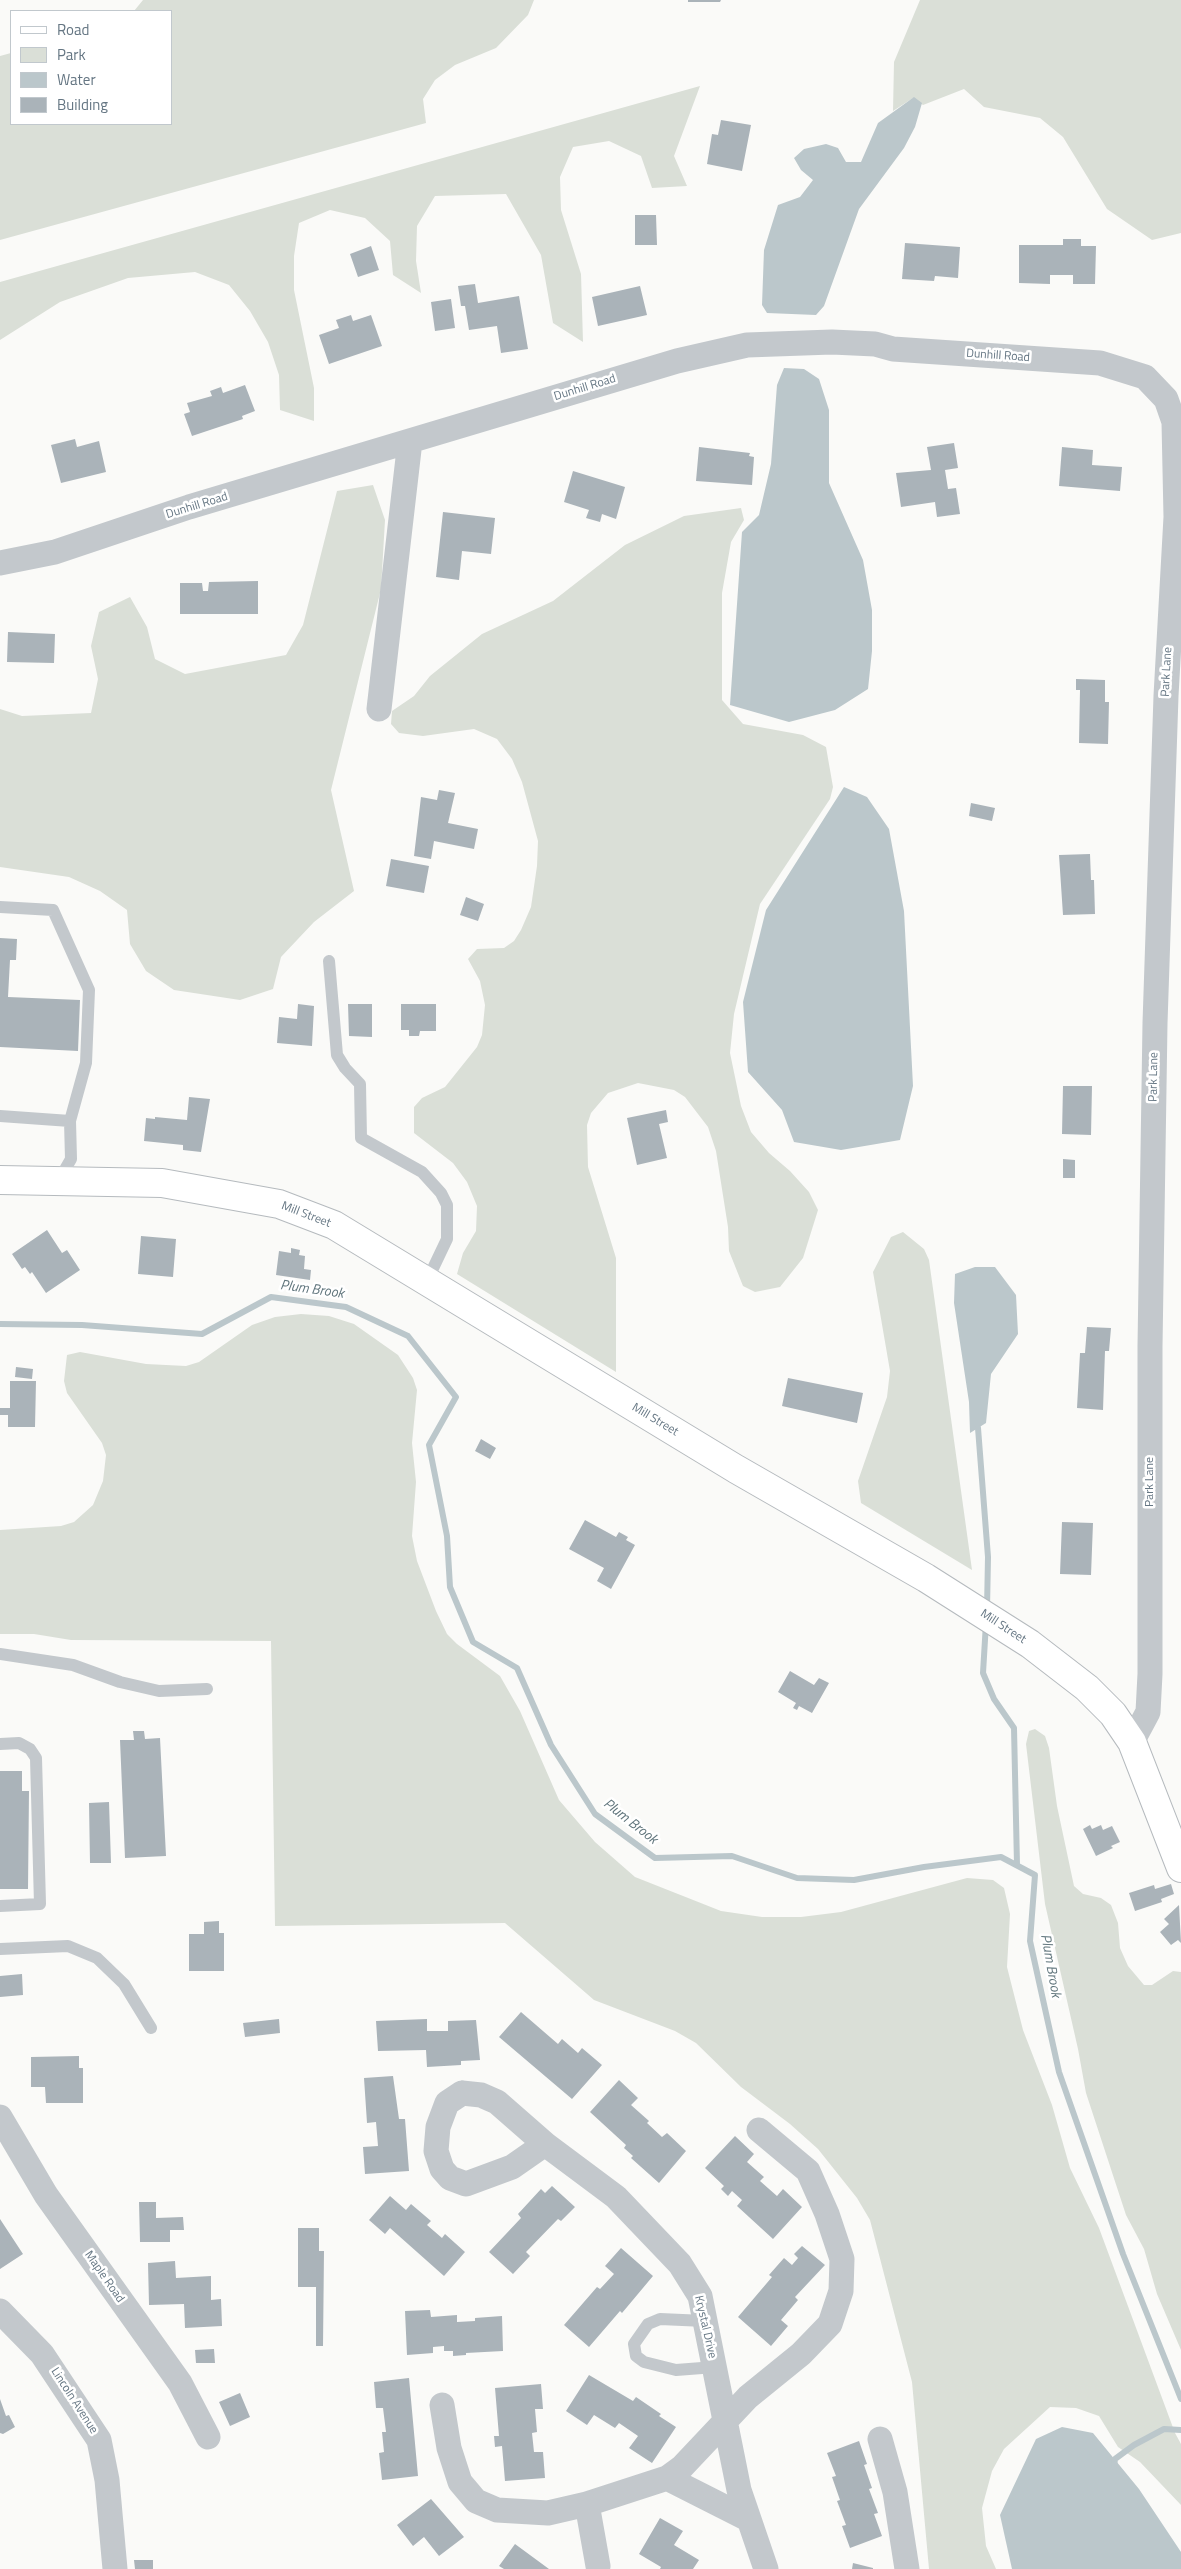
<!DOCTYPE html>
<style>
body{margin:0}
#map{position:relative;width:1181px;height:2569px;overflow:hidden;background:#fafaf8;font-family:"Titillium Web",sans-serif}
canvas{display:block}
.legend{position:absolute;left:10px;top:10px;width:162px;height:115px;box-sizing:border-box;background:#fff;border:1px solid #c1c8cd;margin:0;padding:6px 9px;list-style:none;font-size:15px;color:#657683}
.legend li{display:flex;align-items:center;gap:10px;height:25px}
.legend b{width:25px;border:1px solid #c1c8cd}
</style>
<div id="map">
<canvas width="1181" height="2569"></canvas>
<ul class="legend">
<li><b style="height:6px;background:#fff"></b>Road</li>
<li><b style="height:14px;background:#dadfd7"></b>Park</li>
<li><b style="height:14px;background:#bbc7cb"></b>Water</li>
<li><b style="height:14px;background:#aab3b9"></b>Building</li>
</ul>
</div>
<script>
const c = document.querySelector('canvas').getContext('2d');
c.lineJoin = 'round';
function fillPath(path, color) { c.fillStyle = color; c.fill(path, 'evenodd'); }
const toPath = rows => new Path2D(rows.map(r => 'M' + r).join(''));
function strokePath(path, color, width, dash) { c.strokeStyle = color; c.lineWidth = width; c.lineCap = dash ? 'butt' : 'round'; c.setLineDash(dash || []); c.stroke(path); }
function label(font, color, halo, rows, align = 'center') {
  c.font = font + ' "Titillium Web",sans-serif'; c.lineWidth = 5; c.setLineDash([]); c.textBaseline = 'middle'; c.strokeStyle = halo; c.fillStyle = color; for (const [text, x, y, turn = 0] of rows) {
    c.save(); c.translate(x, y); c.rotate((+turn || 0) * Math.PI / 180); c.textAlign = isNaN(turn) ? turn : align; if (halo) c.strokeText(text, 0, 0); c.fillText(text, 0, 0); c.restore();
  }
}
const green = toPath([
 [143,0,534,0,528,15,496,48,455,65,435,80,423,99,426,123,0,240,0,56,11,53,11,124,171,124,171,11,134,11],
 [920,0,1181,0,1181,233,1152,240,1107,209,1063,137,1040,118,984,107,964,89,923,105,913,98,893,111,894,62],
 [700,86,674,156,687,186,652,188,641,156,609,141,573,147,560,177,561,210,581,274,583,342,553,323,541,255,506,194,435,196,417,226,416,261,421,293,393,275,390,241,365,218,330,210,299,223,294,256,294,290,314,388,314,421,280,410,279,375,268,342,250,311,229,285,195,272,128,278,60,302,0,340,0,282],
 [373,485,385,520,381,589,331,790,354,891,314,922,281,957,273,989,240,1000,174,990,146,971,130,944,127,910,100,891,69,877,0,867,0,709,22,716,91,713,98,679,91,646,99,612,130,597,147,627,155,659,185,674,286,655,303,625,337,491],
 [741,508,744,520,731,542,722,593,722,700,743,724,803,735,826,747,833,787,830,799,760,904,734,1014,730,1053,741,1106,751,1132,769,1153,790,1171,809,1192,818,1210,803,1258,780,1287,755,1292,743,1286,729,1251,728,1227,716,1151,708,1127,685,1097,674,1090,638,1083,608,1093,591,1113,587,1125,588,1167,616,1258,616,1372,457,1274,463,1253,476,1231,477,1206,467,1182,453,1163,414,1133,414,1107,422,1098,445,1087,477,1047,482,1035,485,1005,480,981,468,959,477,949,504,948,514,941,521,930,531,907,537,866,538,841,522,782,512,759,497,739,474,729,423,736,399,733,391,724,392,711,414,696,430,676,482,634,553,601,625,545,684,516],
 [903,1232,924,1249,929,1260,972,1570,861,1503,858,1481,887,1397,890,1371,873,1272,891,1237],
 [301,1314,329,1316,354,1324,398,1355,413,1378,417,1390,412,1443,416,1482,412,1536,417,1561,436,1611,447,1634,457,1644,500,1676,520,1711,559,1800,595,1842,635,1877,721,1911,762,1917,801,1917,841,1912,967,1878,993,1880,1004,1888,1010,1914,1007,1967,1023,2030,1052,2105,1070,2168,1099,2228,1175,2433,1181,2444,1181,2505,1140,2462,1118,2447,1099,2416,1076,2408,1050,2407,1004,2449,992,2471,982,2508,986,2546,996,2569,929,2569,912,2382,870,2220,857,2198,818,2149,790,2124,741,2087,696,2043,675,2031,594,2000,505,1923,275,1926,271,1641,71,1640,34,1634,0,1634,0,1530,61,1526,74,1522,93,1505,103,1481,106,1455,102,1443,67,1393,64,1381,67,1355,80,1352,146,1364,186,1366,199,1362,252,1325,275,1317],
 [1035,1729,1045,1736,1049,1748,1057,1806,1074,1886,1083,1894,1101,1898,1111,1905,1118,1923,1120,1948,1128,1966,1144,1985,1152,1985,1173,1971,1181,1972,1181,2350,1157,2294,1144,2249,1126,2215,1086,2093,1078,2049,1045,1904,1026,1744,1029,1731]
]);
const water = toPath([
 [914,97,922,103,915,127,904,148,859,209,824,306,816,315,767,313,762,305,764,250,778,205,800,197,813,180,801,170,794,158,804,149,826,144,838,148,846,162,861,162,878,123],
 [784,368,804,369,819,379,829,410,829,483,863,560,872,610,872,651,868,689,835,710,789,722,730,705,742,532,759,515,771,464,777,385],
 [844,787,867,797,889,829,904,911,913,1086,900,1140,841,1150,794,1142,782,1110,748,1072,743,1002,766,910],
 [975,1267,995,1267,1016,1295,1018,1334,991,1374,986,1423,970,1433,969,1402,954,1303,955,1274],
 [1062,2427,1093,2433,1139,2489,1181,2552,1181,2569,1012,2569,1000,2515,1036,2439]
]);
const stream = toPath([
 [0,1324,82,1325,202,1334,271,1297,346,1307,408,1336,456,1397,429,1445,447,1536,450,1587,473,1642,517,1668,551,1745,595,1814,655,1858,732,1856,797,1878,854,1880,924,1867,1001,1857,1035,1875,1030,1941,1059,2072,1123,2254,1181,2399],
 [978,1428,988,1557,987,1609],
 [986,1623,983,1673,994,1699,1014,1728,1017,1865],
 [1114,2467,1115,2459,1134,2445,1164,2429,1181,2430]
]);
const building = toPath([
 [688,0,721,0,720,2,688,2],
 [721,120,751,125,742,171,707,164,712,134,718,135],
 [635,215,656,215,657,245,635,245],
 [1063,239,1081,239,1081,246,1096,246,1095,284,1073,284,1073,275,1050,275,1050,284,1019,283,1019,245,1063,245],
 [905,243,960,247,958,278,935,276,934,281,902,279],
 [371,246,379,270,358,277,350,254],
 [475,284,478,303,519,296,528,349,501,353,497,326,469,330,465,306,461,306,458,286],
 [640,286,647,315,598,326,592,297],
 [451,299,455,328,435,331,431,302],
 [351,315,353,321,371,315,382,346,329,364,319,335,339,328,336,320],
 [245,385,255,411,242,416,243,419,192,436,184,414,190,412,187,403,212,396,210,391,221,387,223,393],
 [75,439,77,447,99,441,106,472,61,483,51,445],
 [954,443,958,468,945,470,948,489,956,488,960,514,937,517,935,502,901,507,896,473,931,470,927,447],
 [699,447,750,453,749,456,754,457,752,485,696,481],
 [1062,447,1093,450,1092,465,1122,467,1120,491,1059,486],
 [573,471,625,487,616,519,602,514,600,522,586,518,589,510,564,502],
 [443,512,495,518,491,554,462,551,459,580,436,577],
 [258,581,258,614,180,614,180,583,202,583,203,591,208,591,209,582],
 [8,632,55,634,54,663,7,662],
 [1076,679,1105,680,1105,702,1109,702,1108,744,1079,743,1080,690,1076,690],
 [439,790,455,793,448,823,478,829,474,849,434,841,431,859,414,856,421,797,437,800],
 [971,803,995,808,992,821,969,816],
 [1090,854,1091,880,1094,880,1095,914,1063,915,1059,855],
 [391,859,429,866,424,893,386,886],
 [466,897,484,904,478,921,460,915],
 [0,938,17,939,16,960,10,960,8,997,80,1000,78,1051,0,1047],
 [298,1004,314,1006,312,1046,277,1043,279,1017,297,1019],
 [348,1004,372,1004,372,1037,349,1036],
 [401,1004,436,1004,436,1031,420,1031,419,1036,409,1036,409,1030,401,1030],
 [1063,1086,1092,1086,1091,1135,1062,1134],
 [189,1097,210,1099,201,1152,183,1150,183,1145,144,1141,146,1118,155,1119,155,1117,187,1120],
 [666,1110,668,1122,659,1124,667,1158,637,1165,627,1118],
 [1063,1159,1075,1160,1075,1178,1063,1178],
 [47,1230,62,1253,67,1250,80,1270,46,1293,32,1272,30,1274,25,1267,22,1269,12,1254],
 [141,1236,176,1239,173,1277,138,1274],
 [291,1248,300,1250,299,1255,305,1256,304,1269,311,1270,310,1280,276,1275,279,1251,291,1253],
 [1087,1327,1111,1328,1109,1351,1105,1351,1103,1410,1077,1408,1080,1353,1085,1353],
 [16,1367,33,1369,32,1379,15,1377],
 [788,1378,863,1393,857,1423,782,1406],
 [10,1381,36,1381,35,1427,8,1427,8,1415,0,1415,0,1408,10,1408],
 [481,1439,496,1448,490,1459,475,1451],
 [585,1520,616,1537,619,1532,628,1537,626,1540,635,1545,611,1589,597,1581,604,1568,569,1549],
 [1062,1522,1093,1523,1091,1575,1060,1574],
 [790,1671,814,1685,819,1678,829,1683,812,1713,799,1706,797,1710,793,1708,796,1703,778,1692],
 [133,1731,144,1731,145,1739,160,1738,166,1856,125,1858,120,1740,134,1740],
 [0,1771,22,1771,22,1791,29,1791,28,1889,0,1889],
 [109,1802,111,1863,90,1863,89,1803],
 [1090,1825,1092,1829,1101,1825,1103,1830,1112,1826,1120,1842,1111,1846,1113,1848,1096,1856,1083,1829],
 [1171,1884,1174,1894,1161,1899,1162,1902,1135,1911,1129,1893,1154,1885,1155,1889],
 [1179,1905,1181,1943,1178,1940,1171,1945,1160,1932,1169,1924,1164,1919],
 [219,1921,219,1933,224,1933,224,1971,189,1971,189,1934,204,1934,204,1922],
 [22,1974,23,1995,0,1997,0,1976],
 [521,2012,558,2044,562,2039,578,2053,582,2048,602,2065,572,2099,499,2037],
 [279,2019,280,2033,245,2037,243,2023],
 [427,2019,427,2031,448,2031,448,2021,476,2020,480,2060,461,2061,461,2065,427,2067,426,2050,378,2051,376,2021],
 [79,2056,79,2068,83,2068,83,2103,46,2103,45,2087,31,2087,31,2057],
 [393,2076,399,2119,405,2119,409,2171,365,2174,363,2147,378,2146,376,2122,367,2123,364,2078],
 [619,2080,638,2098,631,2105,649,2121,647,2123,662,2137,667,2133,686,2151,659,2183,631,2158,633,2156,624,2148,626,2145,590,2112],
 [735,2136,754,2154,747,2162,764,2177,760,2181,777,2196,783,2189,802,2207,773,2239,737,2206,742,2200,732,2191,728,2196,721,2189,724,2186,705,2168],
 [552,2186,575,2207,561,2221,558,2219,526,2252,530,2256,513,2274,489,2252,521,2218,518,2214,541,2189,545,2193],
 [390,2196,406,2210,411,2204,431,2221,427,2225,442,2238,445,2234,465,2252,444,2276,390,2228,385,2234,369,2220],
 [139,2202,156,2202,156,2218,183,2217,184,2230,170,2230,170,2242,140,2242],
 [0,2219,23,2254,0,2269],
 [298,2228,319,2228,319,2251,324,2251,323,2346,316,2346,316,2287,298,2287],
 [802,2246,825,2265,795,2297,798,2300,781,2320,788,2326,771,2346,738,2317,772,2277,769,2275,784,2258,792,2265,798,2258,794,2254],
 [621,2248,653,2276,622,2313,620,2311,589,2347,564,2325,597,2287,600,2289,614,2274,605,2266],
 [175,2261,176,2278,211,2276,211,2300,221,2299,222,2326,185,2328,184,2304,149,2305,148,2263],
 [430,2310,431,2317,457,2315,457,2322,475,2321,475,2318,502,2316,503,2351,466,2353,466,2355,453,2356,453,2351,444,2351,444,2346,433,2347,433,2353,407,2355,405,2311],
 [214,2349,215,2363,196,2363,195,2350],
 [589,2375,633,2401,636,2397,661,2414,659,2416,676,2427,652,2463,629,2448,638,2436,619,2423,615,2428,594,2415,587,2425,566,2411],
 [409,2378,418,2476,382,2480,379,2453,384,2452,382,2432,386,2432,383,2408,376,2408,374,2382],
 [541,2384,543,2409,535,2409,537,2432,532,2433,534,2452,543,2452,545,2478,505,2481,502,2446,495,2447,494,2436,499,2436,495,2388],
 [240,2393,250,2417,230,2426,219,2402],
 [0,2399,6,2416,9,2415,15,2427,3,2434,0,2433],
 [859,2441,867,2464,864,2465,872,2488,869,2489,878,2513,874,2514,882,2536,850,2548,842,2526,846,2525,837,2501,840,2500,832,2477,836,2476,827,2453],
 [431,2499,464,2537,439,2556,424,2537,413,2546,397,2525],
 [660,2518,683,2531,674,2545,699,2560,693,2569,660,2569,661,2567,639,2554],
 [515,2544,549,2569,504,2569,499,2566],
 [134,2560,153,2560,153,2569,135,2569],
 [853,2563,873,2568,873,2569,852,2569]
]);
const service = toPath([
 [0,907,53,910,89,990,86,1063,70,1121,0,1116],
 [329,961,337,1055,345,1068,360,1084,361,1138,422,1172,441,1193,447,1205,447,1239,427,1281],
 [59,1180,71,1159,70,1121],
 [0,1654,73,1665,120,1682,159,1691,207,1689],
 [0,1744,19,1743,30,1749,36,1758,40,1904,0,1906],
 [0,1949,68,1946,97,1958,124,1984,151,2028],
 [705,2321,660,2319,648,2324,634,2344,636,2356,644,2362,676,2370,715,2367]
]);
const minor = toPath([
 [0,563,55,552,189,507,677,361,747,345,832,342,875,344,893,349,1100,363,1145,377,1166,399,1174,422,1176,517,1166,696,1155,1023,1150,1347,1150,1674,1148,1712,1132,1742],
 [379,709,410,441],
 [462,2093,481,2095,497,2102,545,2144,512,2167,466,2184,450,2178,442,2169,436,2151,438,2127,447,2103,462,2093],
 [0,2117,46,2195,180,2383,208,2437],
 [545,2144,616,2197,680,2264,700,2296,739,2490,766,2569],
 [0,2311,42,2354,99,2440,107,2480,115,2569],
 [442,2405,449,2448,460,2482,476,2501,497,2510,548,2513,587,2504,667,2478,748,2519],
 [880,2439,895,2492,907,2569],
 [667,2478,682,2467,748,2397,801,2354,830,2324,841,2291,842,2259,827,2214,808,2171,759,2130],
 [587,2504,598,2566]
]);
const primary = toPath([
 [0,1180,162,1183,279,1204,334,1225,736,1469,926,1578,1030,1644,1087,1688,1113,1714,1132,1742,1181,1868]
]);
const streetNames = [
 ["Dunhill Road",998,356,4],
 ["Dunhill Road",585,388,-17],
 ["Dunhill Road",197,506,-17],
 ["Park Lane",1167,672,-87],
 ["Park Lane",1154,1077,-89],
 ["Mill Street",306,1215,21],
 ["Mill Street",655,1420,31],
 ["Park Lane",1150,1482,-90],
 ["Mill Street",1003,1627,33],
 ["Maple Road",104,2277,55],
 ["Krystal Drive",705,2327,77],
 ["Lincoln Avenue",74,2401,57]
];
const waterNames = [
 ["Plum Brook",312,1290,8],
 ["Plum Brook",630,1822,38],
 ["Plum Brook",1050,1966,80]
];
fillPath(green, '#dadfd7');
fillPath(water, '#bbc7cb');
strokePath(stream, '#bbc7cb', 6);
fillPath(building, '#aab3b9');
strokePath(primary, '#b5babe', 30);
strokePath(service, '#c3c8cc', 12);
strokePath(minor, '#c3c8cc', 25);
strokePath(primary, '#fff', 28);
label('12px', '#657683', '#fff', streetNames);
label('italic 14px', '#60757c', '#fff', waterNames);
</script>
